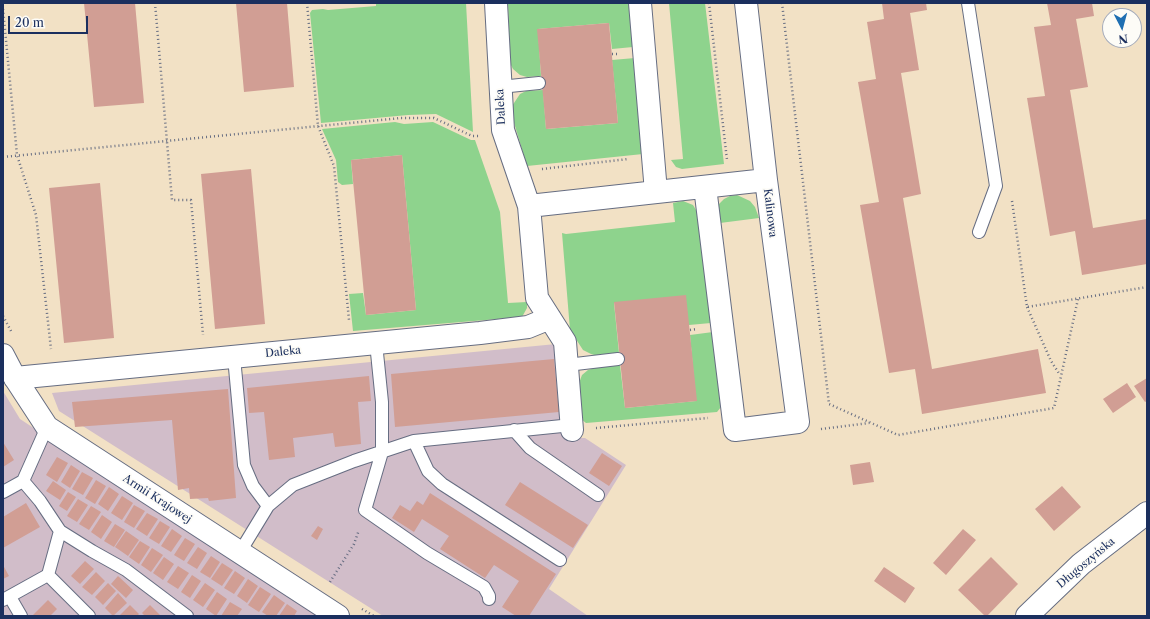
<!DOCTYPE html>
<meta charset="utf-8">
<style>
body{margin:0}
#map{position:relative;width:1150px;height:619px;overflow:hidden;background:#f2e1c5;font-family:"Libre Caslon Text",serif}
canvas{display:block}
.frame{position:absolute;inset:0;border:4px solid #1b2f5e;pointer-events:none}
.north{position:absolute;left:1102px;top:8px;width:40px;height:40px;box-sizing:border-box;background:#fdfcf7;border:1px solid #a3aaba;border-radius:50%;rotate:174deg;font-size:11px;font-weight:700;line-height:16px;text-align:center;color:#1b2f5e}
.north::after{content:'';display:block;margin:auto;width:14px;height:18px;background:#1f6fb2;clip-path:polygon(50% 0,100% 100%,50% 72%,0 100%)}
.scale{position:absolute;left:8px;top:16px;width:80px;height:18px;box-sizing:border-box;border:2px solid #1b2f5e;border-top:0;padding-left:5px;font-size:12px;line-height:14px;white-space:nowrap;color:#1b2f5e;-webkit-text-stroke:3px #fdfcf7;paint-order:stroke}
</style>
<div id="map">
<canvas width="1150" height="619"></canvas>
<div class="frame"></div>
<div class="north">N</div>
<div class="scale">20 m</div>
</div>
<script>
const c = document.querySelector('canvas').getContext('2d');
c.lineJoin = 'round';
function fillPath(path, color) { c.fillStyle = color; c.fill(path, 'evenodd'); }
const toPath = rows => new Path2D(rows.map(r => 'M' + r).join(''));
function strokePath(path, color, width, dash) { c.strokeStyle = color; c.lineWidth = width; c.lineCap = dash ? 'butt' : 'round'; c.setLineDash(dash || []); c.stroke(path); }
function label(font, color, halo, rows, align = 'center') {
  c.font = font + ' "Libre Caslon Text",serif'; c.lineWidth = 3.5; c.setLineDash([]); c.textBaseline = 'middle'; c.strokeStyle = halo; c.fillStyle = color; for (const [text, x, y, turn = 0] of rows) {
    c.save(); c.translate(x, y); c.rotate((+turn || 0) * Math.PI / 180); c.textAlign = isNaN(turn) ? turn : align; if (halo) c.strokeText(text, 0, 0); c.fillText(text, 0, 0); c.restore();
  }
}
const industrial = toPath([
 [556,344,563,438,585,438,626,465,549,589,588,616,383,616,59,411,52,393],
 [3,391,20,419,319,616,3,616]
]);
const green = toPath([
 [376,3,466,3,473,132,436,114,408,115,321,123,310,13,312,10,323,9,328,10,376,6],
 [508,3,630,3,633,47,612,49,609,23,538,29,541,76,527,77,520,75,513,69,510,63],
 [669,3,705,3,724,164,682,169,676,167,671,160,683,159],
 [635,58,643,154,527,166,512,116,512,106,520,94,526,91,543,90,546,129,618,123,612,60],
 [395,122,404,124,433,122,471,140,475,140,500,212,508,303,527,302,527,308,522,317,353,331,349,294,363,293,366,315,416,310,402,155,351,160,353,184,342,185,338,182,336,160,322,129],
 [737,195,750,201,755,207,759,218,720,223,718,210,719,204,724,199,730,196],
 [683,201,693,205,699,215,711,323,689,325,614,303,619,353,598,356,591,354,583,350,570,330,562,233,566,234,675,222,673,203],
 [713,332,721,407,717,412,586,423,581,419,579,383,582,375,588,370,595,368,620,365,625,408,696,401,690,335]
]);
const building = toPath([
 [84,3,135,3,144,103,94,107],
 [236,3,287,3,294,87,244,92],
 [882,3,926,3,927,10,910,13,919,70,901,73,921,194,903,198,932,369,1038,349,1046,393,922,414,915,369,889,373,860,205,879,202,858,82,876,79,867,22,884,19],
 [1047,3,1092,3,1094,16,1076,19,1088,87,1070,90,1093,228,1147,219,1147,264,1082,275,1075,231,1050,236,1027,98,1045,96,1034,27,1051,25],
 [609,23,618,123,546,129,537,29],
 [402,155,416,310,366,315,351,160],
 [251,169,265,324,215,329,201,174],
 [100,183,114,338,64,343,49,188],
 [686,295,697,401,625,408,614,302],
 [554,359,559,412,395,427,391,374],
 [369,376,371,401,358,402,361,444,335,447,333,433,293,438,295,457,269,460,264,412,249,413,247,388],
 [1147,378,1147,401,1145,402,1134,386],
 [1127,383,1136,397,1113,413,1103,399],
 [228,389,236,498,209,501,208,498,190,499,189,488,178,490,172,420,75,427,72,402],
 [3,442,14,460,3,467],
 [602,453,622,466,609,486,589,473],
 [57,457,68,463,57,482,46,475],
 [870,462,874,482,853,485,850,465],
 [71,465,80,471,70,488,61,482],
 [82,472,93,478,83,495,72,489],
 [96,480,106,486,95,504,85,498],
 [53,481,66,490,60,500,46,491],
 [520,482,588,525,573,548,505,505],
 [1062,486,1081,507,1054,531,1035,509],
 [109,487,119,494,108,511,98,504],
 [68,492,76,497,67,511,59,506],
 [430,493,556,574,529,616,516,616,502,607,519,581,494,565,485,578,440,549,449,536,422,519,414,532,392,518,400,505,410,511,417,501,423,505],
 [122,496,133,503,122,520,111,513],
 [78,499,88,505,77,522,67,516],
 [26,503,40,527,3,548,3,517],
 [134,505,145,511,134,528,124,522],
 [91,506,101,512,89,530,79,524],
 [147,513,158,519,147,536,136,529],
 [102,515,112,522,101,539,91,532],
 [160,521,170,527,159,544,149,538],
 [115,524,125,530,114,547,104,541],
 [318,526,323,529,317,540,311,536],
 [172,529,182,536,171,552,161,546],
 [963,529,976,540,946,575,933,563],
 [126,531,139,540,128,556,115,547],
 [185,538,195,544,184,561,174,555],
 [140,541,150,547,139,564,129,557],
 [198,547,207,553,197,569,187,563],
 [152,548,163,555,151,572,141,565],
 [211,556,220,562,210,578,200,572],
 [164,557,174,564,163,580,153,573],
 [991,557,1018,584,987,616,985,616,958,590],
 [85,561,94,569,80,584,71,576],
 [222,563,233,570,222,586,211,579],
 [3,565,9,576,3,579],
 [178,566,189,573,178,589,167,582],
 [884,567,915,588,905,603,874,581],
 [235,571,245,578,234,594,224,588],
 [96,572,105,581,92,595,82,587],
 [192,575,201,581,190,598,181,592],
 [118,576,133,590,126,598,111,584],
 [248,579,258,586,247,603,237,596],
 [108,583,116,591,103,605,95,597],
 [205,583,215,590,203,607,193,600],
 [260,587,271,594,259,612,248,605],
 [217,592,227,599,216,616,206,609],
 [118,593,127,603,113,616,105,608],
 [274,595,285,603,276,616,268,616,262,612],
 [48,600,57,609,50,616,32,616],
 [230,602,242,609,237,616,221,616],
 [287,604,297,611,294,616,279,616],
 [130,605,139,614,137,616,119,616],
 [150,605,161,616,145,616,142,613]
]);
const path = toPath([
 [155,3,172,200,191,200,203,335],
 [307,3,318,126,334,166,349,320],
 [371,3,371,7],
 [709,3,727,160],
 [782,3,829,404,898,435,1054,408,1078,299],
 [3,9,17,155,36,215,51,349],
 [612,54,619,54],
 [3,157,401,118,434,118,472,136,479,136],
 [542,169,628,159],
 [1012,201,1027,307,1147,287],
 [1027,307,1051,361,1060,375],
 [3,316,11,331],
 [690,330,697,329],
 [596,428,708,418],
 [821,429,869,423],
 [330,582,354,544,359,530],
 [362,609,374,616]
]);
const service = toPath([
 [968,3,996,186,979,232],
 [500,87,539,83],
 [376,343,382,402,382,452,365,510,427,553,484,587,489,596,489,599],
 [234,357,244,465,253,486,268,506],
 [567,365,618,359],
 [514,430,530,448,598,495],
 [414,441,428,471,442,484,560,560],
 [3,492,23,481,47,427],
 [60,531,92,551,126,570,187,616],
 [240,552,268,506,293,485,354,461,414,441,572,425],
 [48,575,89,616],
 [10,597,21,616],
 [3,600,48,575,60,531,40,501,23,481]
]);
const minor = toPath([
 [496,3,503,130,529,206],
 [640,3,656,192],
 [705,187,735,430,798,422,766,180,746,3],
 [15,378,480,333,528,327,550,318],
 [572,430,565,342,537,298,529,206,766,180]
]);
const tertiary = toPath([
 [3,355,15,378,47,427,338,616],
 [1027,616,1081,564,1147,513]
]);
const streetNames = [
 ["Daleka",501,107,-93],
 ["Kalinowa",770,213,83],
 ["Daleka",283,352,-6],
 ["Armii Krajowej",157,499,33],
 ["Długoszyńska",1086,563,-40]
];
fillPath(industrial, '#d1bdc9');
fillPath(green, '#8ed38d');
fillPath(building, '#d19e94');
strokePath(service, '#666d82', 14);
strokePath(minor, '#666d82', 24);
strokePath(tertiary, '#666d82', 24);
strokePath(path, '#666d82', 2.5, [1, 3]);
strokePath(service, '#fff', 12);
strokePath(minor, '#fff', 22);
strokePath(tertiary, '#fff', 22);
label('11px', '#1b2f5e', '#fdfcf7', streetNames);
</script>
